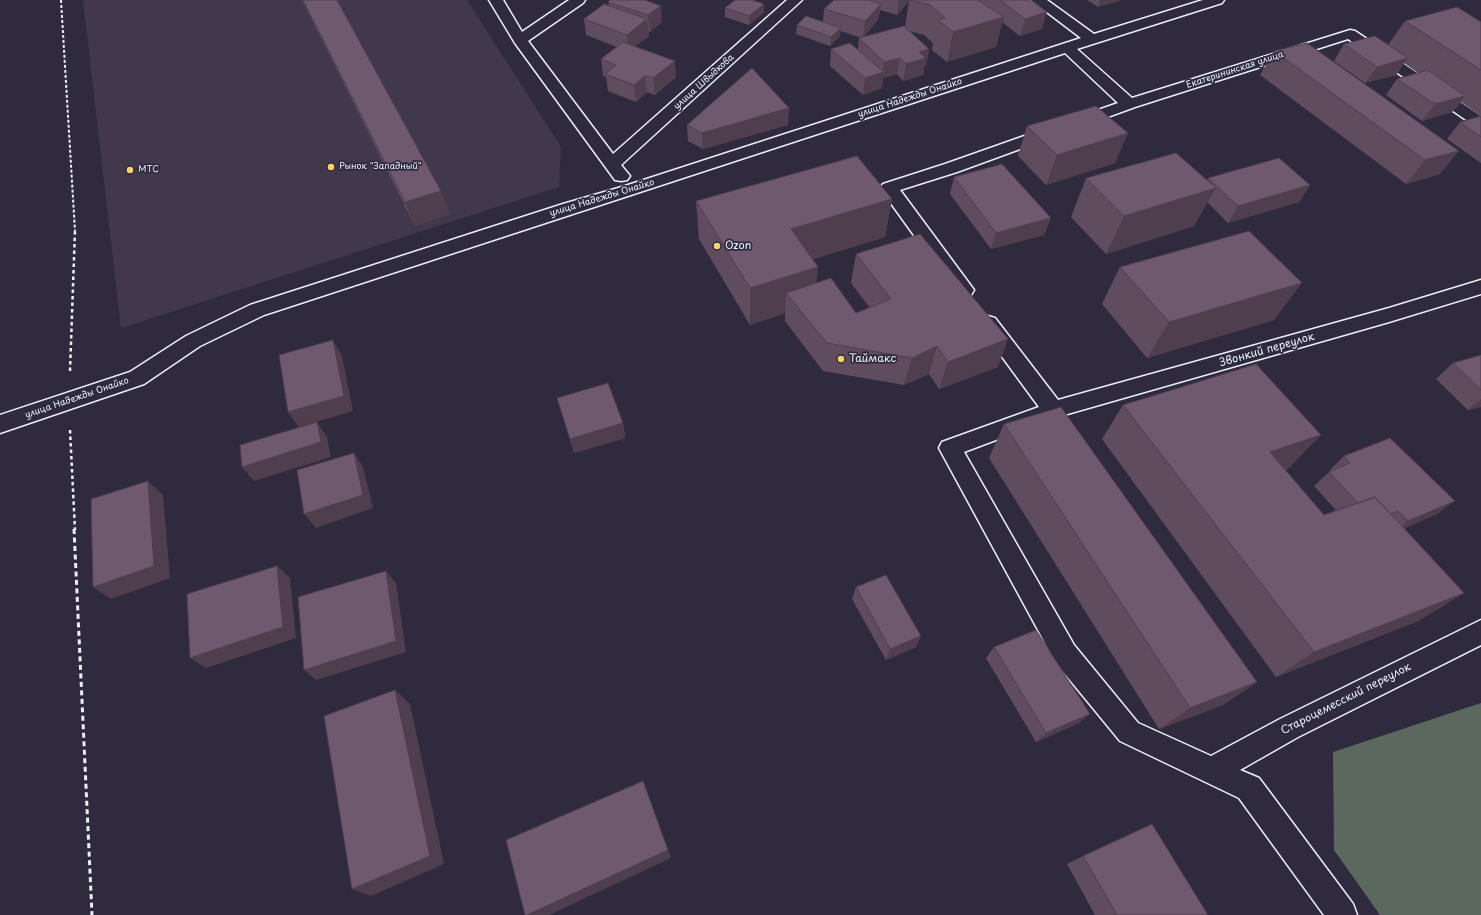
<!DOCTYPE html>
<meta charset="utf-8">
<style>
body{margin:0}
canvas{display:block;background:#2f2a3d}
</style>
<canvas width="1481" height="915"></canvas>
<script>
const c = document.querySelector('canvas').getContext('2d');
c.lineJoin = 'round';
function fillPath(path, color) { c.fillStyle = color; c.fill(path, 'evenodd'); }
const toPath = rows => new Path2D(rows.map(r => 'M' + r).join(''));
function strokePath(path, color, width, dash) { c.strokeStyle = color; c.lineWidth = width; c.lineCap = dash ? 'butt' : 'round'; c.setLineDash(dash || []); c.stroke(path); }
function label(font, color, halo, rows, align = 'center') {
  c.font = font + ' "Playpen Sans",sans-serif'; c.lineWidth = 3.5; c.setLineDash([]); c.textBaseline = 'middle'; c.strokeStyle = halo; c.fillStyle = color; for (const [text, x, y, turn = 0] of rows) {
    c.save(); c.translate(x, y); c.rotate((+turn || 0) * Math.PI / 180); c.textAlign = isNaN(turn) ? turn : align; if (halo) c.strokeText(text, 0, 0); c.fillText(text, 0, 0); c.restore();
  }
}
const built = toPath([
 [83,0,467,0,561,147,559,187,121,328]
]);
const green = toPath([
 [1481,703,1481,915,1380,915,1334,850,1333,752]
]);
const pathFar2 = toPath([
 [61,0,75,231]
]);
const pathFar1 = toPath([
 [70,371,75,230],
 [70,430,75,530]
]);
const path = toPath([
 [74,529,92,915]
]);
const minor = toPath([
 [489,0,503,0,522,32,569,0,585,0,583,3,528,41,613,154,787,0,802,0,621,165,630,176,627,180,621,181,615,180,515,43,489,0],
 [1031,0,1047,0,1094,34,1203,0,1224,0,1222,3,1077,49,1132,98,1350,30,1355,31,1481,116,1481,128,1475,126,1348,39,1135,107,957,172,900,190,974,290,971,295,964,297,957,295,880,188,883,184,945,164,1118,103,1065,53,264,315,200,346,144,384,0,433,0,415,130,372,186,336,250,305,563,204,625,186,1081,38,1031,0],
 [1481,280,1481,294,1389,322,1057,417,964,452,1074,645,1138,723,1211,756,1280,719,1481,620,1481,645,1298,737,1240,770,1259,778,1353,904,1357,915,1324,915,1239,798,1120,741,1056,663,939,448,942,442,1039,407,981,328,978,323,981,318,988,316,995,318,1058,400,1389,308,1481,280]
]);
const wall = toPath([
 [302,0,337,0,450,214,415,226],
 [645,0,662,22,650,32,648,31,649,36,635,46,676,77,655,95,647,92,636,102,608,91,606,77,603,76,601,59,617,47,586,35,584,19,609,6,608,2],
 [834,0,1030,0,1042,29,1020,36,1002,22,996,47,947,62,932,50,933,43,924,35,909,31,929,49,926,66,924,66,923,75,903,81,897,74,883,78,882,88,863,95,830,66,831,49,858,49,859,38,862,38,840,31,840,36,830,46,796,34,797,25,823,22,824,9],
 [909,1,905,27,863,37,878,20,880,10,897,15],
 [1087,0,1121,0,1098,7],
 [764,4,764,12,749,25,725,17,725,8],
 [1405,21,1481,22,1481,116,1461,102,1452,112,1422,121,1386,95,1397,79,1418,73,1404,63,1396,75,1365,83,1334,61,1344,44,1388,45],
 [1307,43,1440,174,1406,184,1260,75,1274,51],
 [1481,116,1481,163,1447,139,1460,122],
 [687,125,788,125,703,149,688,141],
 [1027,126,1128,133,1115,163,1046,185,1018,156],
 [954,177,1051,218,1044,235,991,249,950,194],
 [1086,178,1207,180,1208,178,1310,185,1299,202,1228,223,1207,202,1194,226,1106,254,1071,217],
 [892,199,885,237,812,259,816,283,856,313,870,308,851,283,856,254,998,367,939,389,929,374,904,385,823,371,785,321,785,313,750,325,699,239,696,201],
 [1120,267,1274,320,1147,358,1102,304],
 [1481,355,1481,407,1468,410,1436,379,1453,363],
 [557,398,623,423,625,438,574,453],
 [1123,405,1288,469,1285,470,1324,515,1336,510,1314,486,1329,472,1330,472,1329,471,1344,456,1437,514,1404,528,1464,593,1418,621,1276,677,1102,439],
 [1004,424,1257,682,1223,705,1159,729,989,458],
 [856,587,921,636,916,647,886,660,852,599],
 [994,647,1079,723,1036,742,986,658],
 [1083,856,1208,915,1095,915,1067,864]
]);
const shadedWall = toPath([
 [899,0,910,0,897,15],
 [1100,0,1121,0,1098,7],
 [764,4,764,12,749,25,749,16],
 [881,4,878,20,863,38,865,21],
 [661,6,662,22,650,32,648,15],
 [1047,12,1042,29,1020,36,1025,19],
 [1004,17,996,47,947,62,953,32],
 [647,19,649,36,629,51,627,35],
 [841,28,840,36,830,46,831,37],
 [929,49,926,66,924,66,923,75,903,81,906,64,919,52],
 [900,58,897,74,883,78,882,88,863,95,865,78,883,72,884,62],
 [1408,58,1396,75,1365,83,1377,67],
 [675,61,676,77,655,95,653,78],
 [645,76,647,92,636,102,634,85],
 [1465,96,1452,112,1422,121,1435,104],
 [789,108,788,125,703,149,702,133],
 [1128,133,1115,163,1046,185,1057,155],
 [1459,151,1440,174,1406,184,1425,160],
 [1310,185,1299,202,1228,223,1238,206],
 [1216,188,1194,226,1106,254,1124,216],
 [441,191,450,214,415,226,405,202],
 [892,199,885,237,789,267,791,229],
 [1051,218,1044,235,991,249,996,233],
 [818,267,814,304,786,293,785,313,750,325,750,288],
 [1302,283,1274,320,1147,358,1169,322],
 [1008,339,998,367,939,389,948,362],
 [333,340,342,356,353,411,299,427,288,412],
 [937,346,929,374,904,385,912,358],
 [1481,399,1481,407,1468,410],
 [317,422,327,437,331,457,254,481,242,467],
 [623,423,625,438,574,453,570,439],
 [1321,435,1288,469,1240,485,1270,452],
 [354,453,363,467,373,508,316,528,304,514],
 [148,481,163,495,170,578,111,599,93,587],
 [1455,501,1437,514,1390,535,1408,521],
 [277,566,290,578,296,638,206,668,190,658],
 [386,571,396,583,406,652,316,680,304,670],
 [1464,593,1418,621,1276,677,1314,652],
 [921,636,916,647,886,660,890,649],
 [1257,682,1223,705,1159,729,1190,708],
 [395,690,410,704,444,864,371,896,352,889],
 [1090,714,1079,723,1036,742,1046,733],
 [643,781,671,858,549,915,527,915]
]);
const building = toPath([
 [303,0,337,0,441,191,405,202,303,0],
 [610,0,645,0,661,6,648,15,608,2,610,0],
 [735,0,752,0,764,4,749,16,725,8,735,0],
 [834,0,868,0,881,4,865,21,824,9,834,0],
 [909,0,978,0,1004,17,953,32,938,20,945,18,930,5,909,0],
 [1000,0,1030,0,1047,12,1025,19,1000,0],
 [604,4,647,19,627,35,584,19,604,4],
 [1457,7,1481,22,1481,70,1405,21,1457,7],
 [806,16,841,28,831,37,797,25,806,16],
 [904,26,929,49,919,52,926,58,906,64,900,58,884,62,859,38,904,26],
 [1375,36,1408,58,1377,67,1344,44,1375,36],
 [623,42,675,61,653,78,645,76,634,85,605,74,616,65,601,59,623,42],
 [850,43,884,72,865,78,831,49,850,43],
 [1307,43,1459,151,1425,160,1274,51,1307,43],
 [752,68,789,108,702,133,687,125,752,68],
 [1428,70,1465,96,1435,104,1397,79,1428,70],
 [1096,106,1128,133,1057,155,1027,126,1096,106],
 [1481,116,1481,137,1460,122,1481,116],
 [1176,153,1216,188,1124,216,1086,178,1176,153],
 [857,156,892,199,791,229,818,267,750,288,696,201,857,156],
 [1279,158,1310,185,1238,206,1208,178,1279,158],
 [1002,164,1051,218,996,233,954,177,1002,164],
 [1249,231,1302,283,1169,322,1120,267,1249,231],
 [920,234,1008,339,948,362,937,346,912,358,827,343,786,293,831,278,856,313,891,299,856,254,920,234],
 [333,340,344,396,288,412,279,355,333,340],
 [1481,355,1481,390,1453,363,1481,355],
 [1256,364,1321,435,1270,452,1324,515,1375,497,1464,593,1314,652,1123,405,1256,364],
 [608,383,623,423,570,439,557,398,608,383],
 [1061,407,1257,682,1190,708,1004,424,1061,407],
 [317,422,321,442,242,467,240,445,317,422],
 [1390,438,1455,501,1408,521,1398,511,1391,514,1375,497,1358,503,1329,472,1350,463,1344,456,1390,438],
 [354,453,363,495,304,514,297,470,354,453],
 [148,481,154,566,93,587,91,499,148,481],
 [277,566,283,627,190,658,187,594,277,566],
 [386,571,396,641,304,670,298,597,386,571],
 [886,575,921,636,890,649,856,587,886,575],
 [1036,630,1090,714,1046,733,994,647,1036,630],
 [395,690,430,856,352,889,324,716,395,690],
 [643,781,668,850,527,915,525,915,506,840,643,781],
 [1152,824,1208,915,1117,915,1083,856,1152,824]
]);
const markers = [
 [331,167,4,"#ffd166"],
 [130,170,4,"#ffd166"],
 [717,246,4,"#ffd166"],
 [841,359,4,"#ffd166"]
];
const farStreetnames = [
 ["Екатерининская улица",1235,70,-18],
 ["улица Швыдкова",704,82,-42],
 ["улица Надежды Онайко",910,98,-18],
 ["улица Надежды Онайко",602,198,-17],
 ["улица Надежды Онайко",77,398,-19]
];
const farPoinames = [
 ["Рынок \"Западный\"",339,167],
 ["МТС",138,170]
];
const poiNames = [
 ["Ozon",725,246],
 ["Таймакс",849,359]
];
const streetNames = [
 ["Звонкий переулок",1267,350,-16],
 ["Староцемесский переулок",1346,699,-27]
];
fillPath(built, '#42384c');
fillPath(green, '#5a685e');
strokePath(minor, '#e8f1f8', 3);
strokePath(pathFar2, '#e8f1f8', 2, [3, 2]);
strokePath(pathFar1, '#e8f1f8', 2.5, [3.5, 3]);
strokePath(path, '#e8f1f8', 3, [5, 3.5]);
fillPath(minor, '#2f2a3d');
fillPath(wall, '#5f4d5f');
fillPath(shadedWall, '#4e3e4e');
fillPath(building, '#6f596f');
strokePath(building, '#4e3e4e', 1);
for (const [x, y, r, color] of markers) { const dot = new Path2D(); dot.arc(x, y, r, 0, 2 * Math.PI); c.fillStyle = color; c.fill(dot); strokePath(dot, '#2f2a3d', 1.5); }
label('9px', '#e8f1f8', '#2f2a3d', farStreetnames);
label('9px', '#e8f1f8', '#2f2a3d', farPoinames, 'left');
label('11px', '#e8f1f8', '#2f2a3d', poiNames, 'left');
label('11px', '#e8f1f8', '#2f2a3d', streetNames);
</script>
